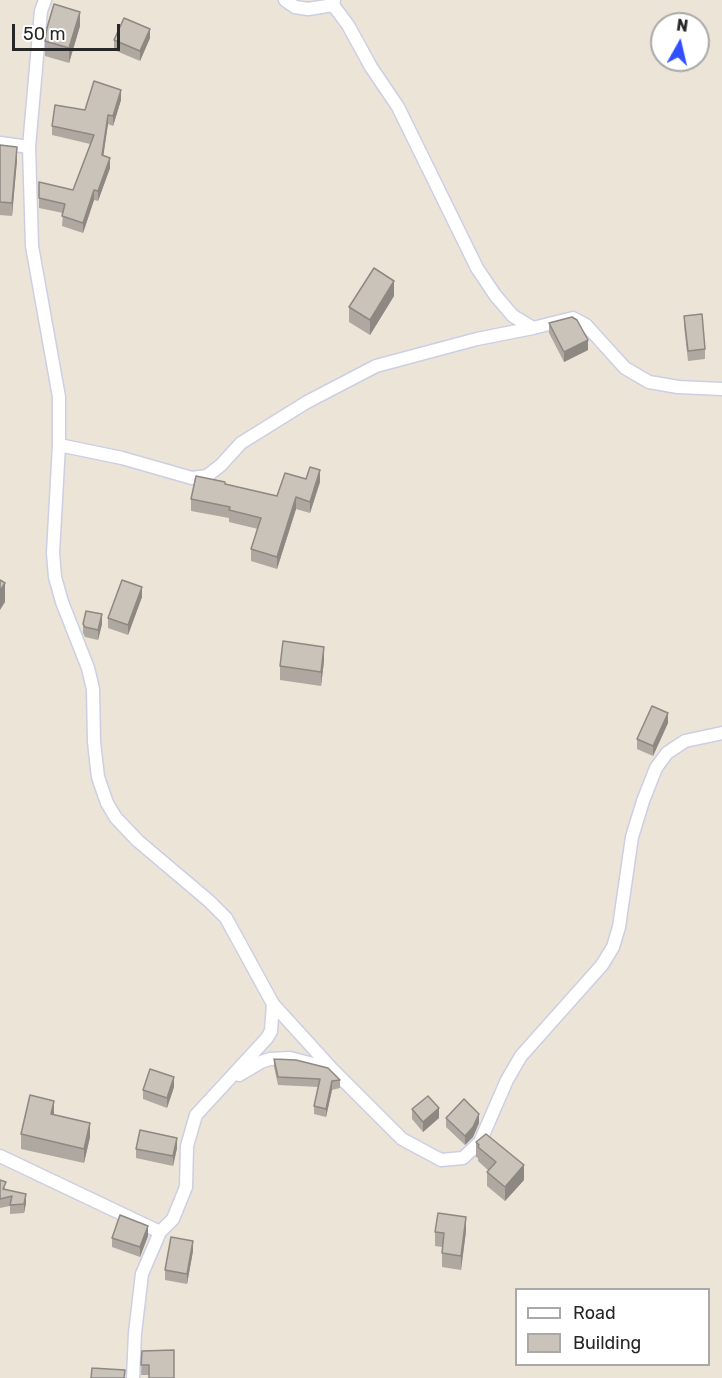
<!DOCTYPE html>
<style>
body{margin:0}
#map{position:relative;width:722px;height:1378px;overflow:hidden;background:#ece4d7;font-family:Rubik,sans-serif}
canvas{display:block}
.legend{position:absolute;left:515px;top:1288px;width:195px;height:78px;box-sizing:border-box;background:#fff;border:2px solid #a9a9a9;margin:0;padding:8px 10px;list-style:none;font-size:18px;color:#272727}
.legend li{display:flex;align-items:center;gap:12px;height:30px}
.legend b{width:30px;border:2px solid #a9a9a9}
.north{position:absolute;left:650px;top:12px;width:60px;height:60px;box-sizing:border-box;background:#fff;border:2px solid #a9a9a9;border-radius:50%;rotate:8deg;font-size:16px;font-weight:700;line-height:24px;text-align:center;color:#272727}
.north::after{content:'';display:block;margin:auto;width:21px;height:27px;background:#314fff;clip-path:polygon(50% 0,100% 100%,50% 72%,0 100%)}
.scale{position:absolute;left:12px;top:24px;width:108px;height:27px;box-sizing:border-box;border:3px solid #272727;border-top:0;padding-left:8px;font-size:18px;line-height:21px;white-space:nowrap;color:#272727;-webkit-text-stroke:4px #fff;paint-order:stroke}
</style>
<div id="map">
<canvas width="722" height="1378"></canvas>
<ul class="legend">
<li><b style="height:8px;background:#fff"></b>Road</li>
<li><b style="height:16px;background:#cac3ba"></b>Building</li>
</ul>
<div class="north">N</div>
<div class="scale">50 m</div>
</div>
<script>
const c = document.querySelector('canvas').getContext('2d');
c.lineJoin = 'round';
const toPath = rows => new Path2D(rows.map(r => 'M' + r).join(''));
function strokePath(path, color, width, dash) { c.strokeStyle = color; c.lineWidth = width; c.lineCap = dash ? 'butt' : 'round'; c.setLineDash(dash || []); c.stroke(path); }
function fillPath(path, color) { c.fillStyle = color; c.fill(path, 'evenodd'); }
const minor = toPath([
 [45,0,41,11,29,147,32,246,59,397,59,445,53,553,55,577,62,602,88,668,93,689,94,742,98,777,107,803,116,818,138,841,209,901,226,918,273,1004,332,1069,402,1139,441,1160,463,1158,480,1142,507,1080,521,1056,602,965,613,947,619,927,632,837,643,801,656,768,667,753,685,741,722,733],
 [285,0,295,7,308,9,333,5,334,0],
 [333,5,348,25,371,67,398,107,477,268,495,295,513,316,533,328],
 [0,143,29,147],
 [59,445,122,458,192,478,207,476,221,465,241,443,307,402,376,366,477,339,533,328,573,318,586,325,625,368,649,382,678,387,722,389],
 [239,1075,261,1062,270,1059,290,1058,332,1069],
 [0,1156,160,1232],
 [133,1378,135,1333,142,1274,160,1232,173,1219,186,1187,187,1146,196,1115,267,1038,271,1031,273,1004]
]);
const wall = toPath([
 [80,26,69,63,45,56,45,41],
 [150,38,140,61,114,50,114,40],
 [121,100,113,126,108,124,103,156,110,168,98,201,94,200,83,233,62,226,63,213,39,208,39,182,73,190,90,144,52,135,52,126,85,110],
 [0,145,17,160,12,216,0,215],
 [394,296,370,335,349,322,349,307],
 [684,316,705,349,705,359,688,361,684,326],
 [549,323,588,350,564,362,549,333],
 [306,479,320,482,310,513,296,509,277,569,251,561,251,549,258,529,229,522,229,518,191,511,191,499,225,484,277,496],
 [142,597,128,635,108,628,108,618],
 [83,624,102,624,98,640,85,637,83,633],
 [324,661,321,686,280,680,280,666],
 [668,723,653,756,637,749,637,739],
 [274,1059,340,1080,340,1088,332,1090,326,1117,314,1114,314,1106,319,1087,278,1085,274,1067],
 [174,1087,167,1108,143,1099,143,1090],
 [412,1109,439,1118,423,1132,412,1119],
 [54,1114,90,1137,84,1163,21,1149,21,1134],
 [446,1118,479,1123,473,1137,465,1145,446,1127],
 [476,1142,524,1180,505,1201,487,1186,487,1172,489,1171,478,1161,478,1158,476,1157],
 [177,1148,173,1166,136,1158,136,1149],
 [0,1180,6,1190,26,1203,24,1213,10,1214,10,1206,0,1208],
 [466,1231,461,1270,442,1267,442,1247,435,1246,435,1232],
 [148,1236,140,1257,112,1247,112,1238],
 [193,1251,187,1284,165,1280,165,1270],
 [142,1351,174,1378,149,1375,141,1375]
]);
const shadedWall = toPath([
 [80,12,80,26,69,63,69,48],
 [150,29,150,38,140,61,140,51],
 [121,90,121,100,113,126,113,116],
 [108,115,108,124,102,165,102,155],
 [17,147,17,160,12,216,12,203],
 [110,158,110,168,98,201,98,191],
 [94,190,94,200,83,233,83,223],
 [394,281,394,296,370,335,370,320],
 [588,340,588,350,564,362,564,352],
 [320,470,320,482,310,513,310,502],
 [296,497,296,509,277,569,277,557],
 [5,583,5,602,0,610,0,591],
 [142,587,142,597,128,635,128,625],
 [102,614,102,624,98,640,98,630],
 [324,647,324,661,321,686,321,672],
 [668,713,668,723,653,756,653,746],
 [174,1077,174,1087,167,1108,167,1098],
 [332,1081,332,1090,326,1117,326,1109],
 [54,1101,54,1115,51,1114],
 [439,1108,439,1118,423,1132,423,1122],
 [479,1114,479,1123,473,1137,465,1145,465,1136],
 [90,1123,90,1137,84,1163,84,1149],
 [177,1138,177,1148,173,1166,173,1156],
 [524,1165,524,1180,505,1201,505,1187],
 [26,1194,26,1203,24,1213,24,1204],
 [466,1217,466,1231,461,1270,461,1256],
 [148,1226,148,1236,140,1257,140,1247],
 [193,1241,193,1251,187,1284,187,1274]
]);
const building = toPath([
 [54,4,80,12,69,48,45,41,47,28,54,4],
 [124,18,150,29,140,51,114,40,124,18],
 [94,81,121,90,113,116,108,115,102,155,110,158,98,191,94,190,83,223,62,216,65,204,39,198,39,182,73,190,94,135,52,126,55,105,85,110,94,81],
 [0,145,17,147,12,203,0,202,0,145],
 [374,268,394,281,370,320,349,307,374,268],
 [702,314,705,349,688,351,684,316,702,314],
 [572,317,577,320,588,340,564,352,549,323,572,317],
 [310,467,320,470,310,502,296,497,277,557,251,549,261,518,229,510,230,507,191,499,196,476,225,482,225,484,277,496,285,473,306,479,310,467],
 [0,580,5,583,0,591,0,580],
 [122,580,142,587,128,625,108,618,122,580],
 [86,611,102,614,98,630,85,627,83,624,86,611],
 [283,641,324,647,321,672,280,666,283,641],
 [652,706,668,713,653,746,637,739,652,706],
 [274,1059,296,1060,328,1068,340,1080,332,1081,326,1109,314,1106,320,1079,278,1077,274,1059],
 [150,1069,174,1077,167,1098,143,1090,150,1069],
 [30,1095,54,1101,51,1114,90,1123,84,1149,21,1134,30,1095],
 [428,1096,439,1108,423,1122,412,1109,428,1096],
 [464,1099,479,1114,473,1127,465,1136,446,1118,464,1099],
 [140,1130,177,1138,173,1156,136,1149,140,1130],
 [486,1134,524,1165,505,1187,487,1172,496,1162,478,1147,479,1145,476,1142,486,1134],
 [0,1180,6,1182,3,1189,26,1194,24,1204,10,1205,12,1196,0,1199,0,1180],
 [438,1213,466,1217,461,1256,442,1253,444,1233,435,1232,438,1213],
 [120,1215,148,1226,140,1247,112,1238,120,1215],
 [171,1237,193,1241,187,1274,165,1270,171,1237],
 [174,1350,174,1378,149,1378,149,1365,141,1365,142,1351,174,1350],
 [92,1368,125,1370,124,1378,91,1378,92,1368]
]);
strokePath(minor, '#cccfe3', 15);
strokePath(minor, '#fff', 12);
fillPath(wall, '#aea8a0');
fillPath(shadedWall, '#8d8882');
fillPath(building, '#cac3ba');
strokePath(building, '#8d8882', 1.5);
</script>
